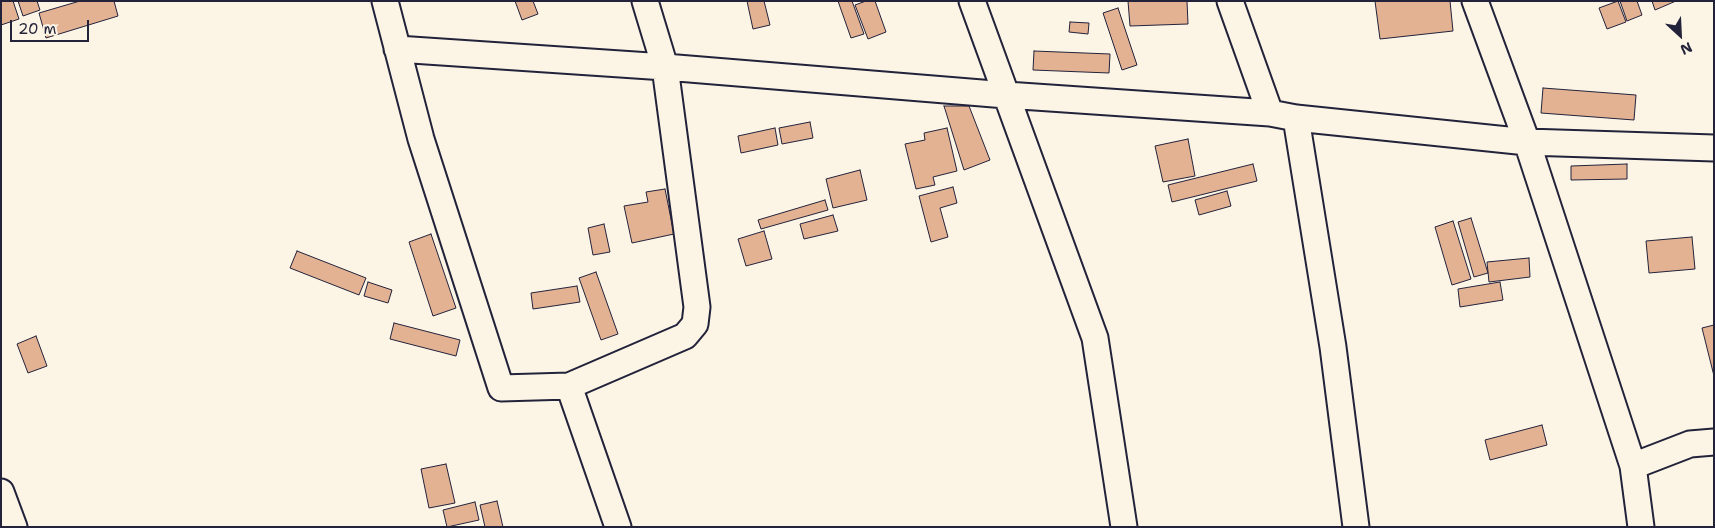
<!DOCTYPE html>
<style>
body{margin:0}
#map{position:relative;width:1715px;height:528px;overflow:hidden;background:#fcf5e5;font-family:"Shantell Sans",sans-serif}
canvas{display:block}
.frame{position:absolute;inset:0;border:2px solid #22223b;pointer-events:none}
.north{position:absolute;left:1655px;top:10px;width:50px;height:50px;-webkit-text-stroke:4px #fcf5e5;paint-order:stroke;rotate:155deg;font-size:14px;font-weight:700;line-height:20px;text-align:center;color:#22223b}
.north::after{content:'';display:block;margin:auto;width:18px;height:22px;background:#22223b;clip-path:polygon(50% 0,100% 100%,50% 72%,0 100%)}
.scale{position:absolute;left:10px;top:20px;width:79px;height:22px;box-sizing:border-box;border:2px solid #22223b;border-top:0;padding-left:6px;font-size:15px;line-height:18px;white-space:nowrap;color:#22223b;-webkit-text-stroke:4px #fcf5e5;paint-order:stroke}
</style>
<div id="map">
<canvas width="1715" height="528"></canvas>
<div class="frame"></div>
<div class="north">N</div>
<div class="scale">20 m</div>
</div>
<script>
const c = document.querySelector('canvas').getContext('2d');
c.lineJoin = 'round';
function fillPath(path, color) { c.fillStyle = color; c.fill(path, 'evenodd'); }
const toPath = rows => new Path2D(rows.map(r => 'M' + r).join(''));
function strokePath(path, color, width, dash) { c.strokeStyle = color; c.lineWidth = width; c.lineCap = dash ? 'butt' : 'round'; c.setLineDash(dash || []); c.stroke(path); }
const building = toPath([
 [1,1,13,1,19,19,1,25,1,1],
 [18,1,37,1,40,10,23,16,18,1],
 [80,1,114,1,118,16,46,38,39,13,80,1],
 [515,1,533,1,538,14,522,20,515,1],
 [747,1,764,1,770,25,753,29,747,1],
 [838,1,852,1,864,34,851,38,838,1],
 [866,1,875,1,886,32,868,39,855,5,866,1],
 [1128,1,1187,1,1188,24,1130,26,1128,1],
 [1375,1,1450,1,1453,31,1380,39,1375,1],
 [1618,1,1626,22,1607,29,1599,8,1618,1],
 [1620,1,1637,1,1642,15,1627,21,1620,1],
 [1652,1,1676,1,1655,10,1652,1],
 [1118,8,1137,65,1122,70,1103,13,1118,8],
 [1070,22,1089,23,1088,34,1069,32,1070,22],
 [1034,51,1110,54,1109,73,1033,70,1034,51],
 [1543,88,1636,95,1634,120,1541,113,1543,88],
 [944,106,969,106,990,160,964,170,944,106],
 [810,122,813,138,782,144,779,128,810,122],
 [775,128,778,145,741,153,738,136,775,128],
 [947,128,957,171,933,177,935,185,916,189,905,144,925,140,924,133,947,128],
 [1188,139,1195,176,1163,182,1155,146,1188,139],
 [1253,164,1257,181,1172,202,1168,185,1253,164],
 [1627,164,1627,179,1571,180,1571,166,1627,164],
 [860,170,867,200,833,208,826,179,860,170],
 [953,187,957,203,940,208,948,237,931,242,919,196,953,187],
 [665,189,674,234,632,243,624,206,648,202,646,192,665,189],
 [1227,191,1231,206,1199,215,1195,200,1227,191],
 [825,200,828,210,761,229,758,220,825,200],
 [833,215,838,231,804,239,800,224,833,215],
 [1471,218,1488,273,1474,277,1458,222,1471,218],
 [1453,221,1471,279,1452,285,1435,227,1453,221],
 [604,224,610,252,593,255,588,228,604,224],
 [764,231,772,259,746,266,738,239,764,231],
 [431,234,456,308,433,316,409,242,431,234],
 [1692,237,1695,269,1649,273,1646,241,1692,237],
 [297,251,366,278,359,295,290,268,297,251],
 [1529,258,1530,277,1489,282,1487,262,1529,258],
 [596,272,618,334,601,340,579,278,596,272],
 [368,282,392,290,388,303,364,296,368,282],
 [1500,282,1503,300,1460,307,1458,289,1500,282],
 [577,286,580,302,533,309,531,293,577,286],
 [394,323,460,340,456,356,390,339,394,323],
 [1714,325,1714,376,1702,328,1714,325],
 [36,336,47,366,28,373,17,344,36,336],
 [1542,425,1547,445,1490,460,1485,440,1542,425],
 [446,464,455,503,429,508,421,469,446,464],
 [497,501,503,527,485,527,480,505,497,501],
 [475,502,479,520,447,527,443,510,475,502]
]);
const street = toPath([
 [385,1,421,139,501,388,569,386,685,336,695,324,697,307,665,67,645,1],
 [972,1,1095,338,1124,527],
 [1230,1,1270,113],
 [1475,1,1527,142,1633,466,1641,527],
 [397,49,665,67,1006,95,1270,113,1296,118,1527,142,1714,148],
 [1296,118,1333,347,1356,527],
 [569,386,618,527],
 [1633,466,1690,444,1714,442],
 [1,492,14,527]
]);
fillPath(building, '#e2b293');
strokePath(building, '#22223b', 1);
strokePath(street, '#22223b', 29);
strokePath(street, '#fcf5e5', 25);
</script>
